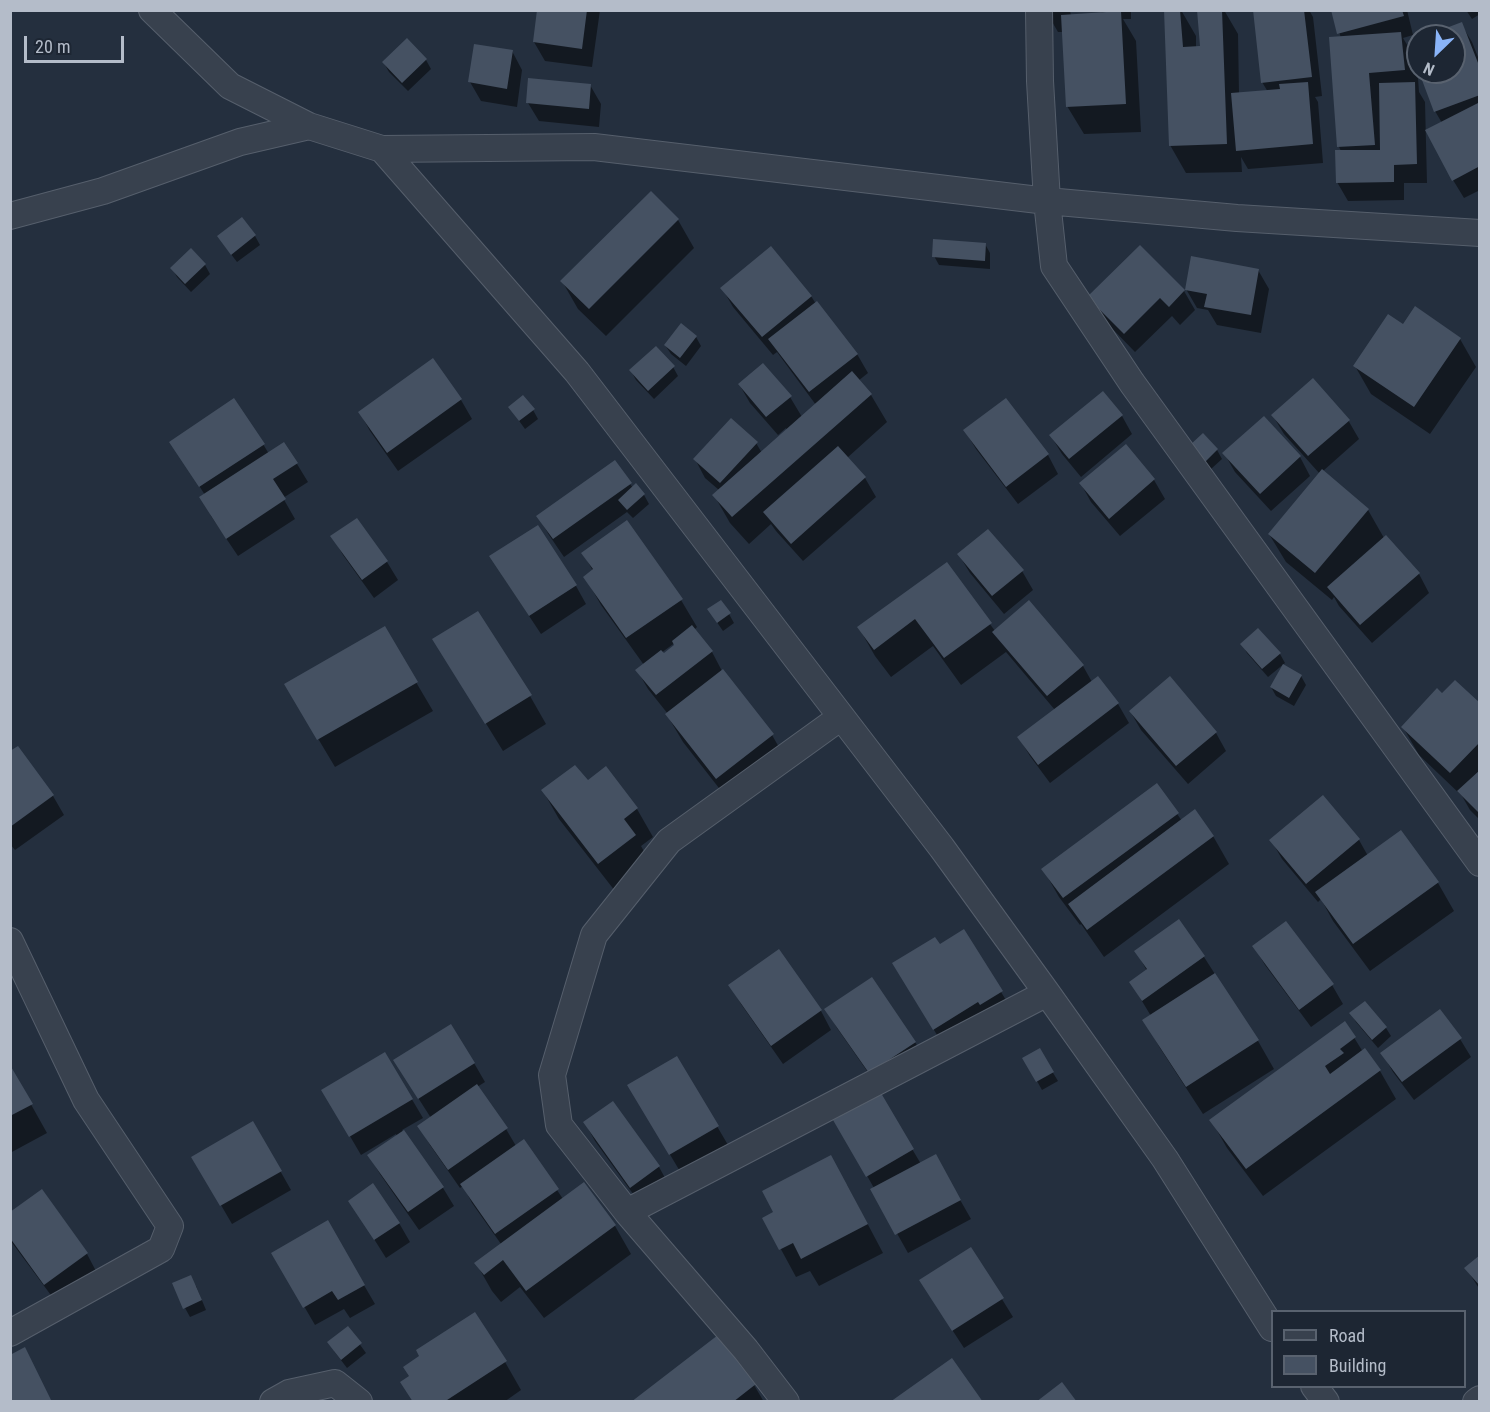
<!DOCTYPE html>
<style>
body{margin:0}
#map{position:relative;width:1490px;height:1412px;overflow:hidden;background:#242f3e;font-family:"Roboto Condensed",sans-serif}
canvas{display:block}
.frame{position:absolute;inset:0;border:12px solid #b4bcc9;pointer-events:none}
.legend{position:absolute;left:1271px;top:1310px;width:195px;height:78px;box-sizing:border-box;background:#1d2633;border:2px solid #59626f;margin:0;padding:8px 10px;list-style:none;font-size:18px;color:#b4bcc9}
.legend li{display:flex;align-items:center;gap:12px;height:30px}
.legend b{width:30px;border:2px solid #59626f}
.north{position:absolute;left:1406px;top:24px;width:60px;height:60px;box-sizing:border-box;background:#1d2633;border:2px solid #59626f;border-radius:50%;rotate:205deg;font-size:16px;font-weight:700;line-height:24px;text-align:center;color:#b4bcc9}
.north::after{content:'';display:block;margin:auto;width:21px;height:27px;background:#8ab4f8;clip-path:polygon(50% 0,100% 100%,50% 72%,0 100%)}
.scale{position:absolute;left:24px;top:36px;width:100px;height:27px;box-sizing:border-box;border:3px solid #b4bcc9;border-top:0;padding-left:8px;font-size:18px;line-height:21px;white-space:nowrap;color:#b4bcc9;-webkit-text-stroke:4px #1d2633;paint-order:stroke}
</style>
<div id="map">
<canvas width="1490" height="1412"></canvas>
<div class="frame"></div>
<ul class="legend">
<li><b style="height:8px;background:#38414e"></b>Road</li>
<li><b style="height:16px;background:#455162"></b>Building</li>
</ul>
<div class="north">N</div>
<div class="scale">20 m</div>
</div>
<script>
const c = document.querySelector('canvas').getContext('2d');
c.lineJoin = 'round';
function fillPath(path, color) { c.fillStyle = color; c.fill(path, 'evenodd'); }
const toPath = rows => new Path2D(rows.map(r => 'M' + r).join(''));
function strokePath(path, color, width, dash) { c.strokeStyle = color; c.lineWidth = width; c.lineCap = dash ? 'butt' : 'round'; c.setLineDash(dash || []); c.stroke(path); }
const shadow = toPath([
 [539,10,600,10,592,67,545,61,534,42],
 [1047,10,1070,10,1071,16,1102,14,1101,10,1131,10,1131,19,1123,19,1136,41,1141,132,1084,134,1067,106,1063,32,1058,32,1047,13],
 [1166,10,1181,10,1196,36,1196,48,1201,47,1199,10,1224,10,1238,34,1239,94,1268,92,1262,82,1254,10,1309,10,1313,17,1322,96,1315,97,1318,102,1323,163,1248,169,1241,157,1242,172,1186,173,1170,145],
 [1332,10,1407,10,1413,35,1403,38,1412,53,1413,52,1418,40,1418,64,1417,64,1419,92,1425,102,1427,183,1404,183,1404,200,1348,201,1337,182,1341,151,1339,147,1341,38],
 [1466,10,1480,10,1480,14,1472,19],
 [1461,24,1472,42,1480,62,1480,190,1464,198,1453,180,1442,123,1435,111,1421,72,1454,72,1454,36,1429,36],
 [407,40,426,60,431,69,408,91,389,72,384,63],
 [512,51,522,70,517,107,481,101,470,82],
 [590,85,601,104,599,127,539,121,528,103],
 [651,193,678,220,694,248,606,336,578,309,562,281],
 [241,219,255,236,260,245,237,262,224,245],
 [985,244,990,253,990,269,939,265,934,256],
 [1140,247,1184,291,1195,310,1180,325,1172,316,1135,352,1100,316,1089,297],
 [191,250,205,265,210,274,191,292,177,277,172,268],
 [1258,270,1269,289,1261,333,1217,325,1208,310,1197,308,1186,289],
 [722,288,811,296,816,304,857,354,868,373,858,381,871,395,887,422,847,458,865,478,876,497,803,561,776,531,771,524,749,544,730,523,714,495,719,490,705,478,695,459,756,443,762,453,787,430,786,428,778,435,750,403,739,384,790,397,802,417,816,405,777,352,773,355,733,307],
 [1404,326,1460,339,1476,367,1430,434,1371,394,1355,366],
 [696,337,701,346,686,366,671,354,665,345],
 [433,361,461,400,472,419,398,471,370,431,360,413],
 [673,367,678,376,654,399,636,380,631,371],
 [1006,400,1048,455,1058,474,1018,504,976,449,965,431],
 [509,407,533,410,538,419,525,429],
 [1122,416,1132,434,1081,477,1062,454,1051,436],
 [1273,416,1348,420,1359,439,1323,471,1368,510,1384,538,1419,574,1429,593,1372,643,1339,606,1334,597,1332,600,1286,562,1269,534,1320,474,1284,434],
 [171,442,263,444,269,454,297,464,308,482,283,498,295,519,238,556,211,516,205,495],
 [1126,446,1154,480,1165,499,1120,536,1091,502,1081,484],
 [1217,450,1222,459,1211,469,1197,454],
 [1224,453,1300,457,1310,476,1271,511,1235,472],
 [630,484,633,488,644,495,649,504,633,518,627,512,564,557,549,535,538,516],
 [356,520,387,562,398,580,374,598,343,555,332,536],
 [583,553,681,600,697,627,694,630,712,652,722,671,772,735,788,763,733,806,683,742,667,715,668,714,648,689,637,670,644,665,601,605,585,577,593,571],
 [676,642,678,644,663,656,661,653],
 [959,555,1022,571,1033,590,1004,614,970,573],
 [946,564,995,631,1029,602,1083,666,1092,682,1098,678,1118,704,1129,723,1050,783,1030,756,1019,738,1055,710,1006,652,961,685,933,646,891,677,875,656,859,628],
 [502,575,576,586,586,604,541,634],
 [729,614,734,623,723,631,714,618],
 [384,628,433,711,335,767,286,685],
 [1258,630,1280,654,1285,663,1268,677,1247,653,1242,644],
 [451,667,530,696,546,724,503,751],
 [1301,676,1306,685,1294,706,1276,696,1271,687],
 [1443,695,1480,705,1480,820,1470,810,1462,796,1419,755,1403,727],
 [1130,711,1216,733,1226,751,1188,784,1141,730],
 [18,748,53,796,64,815,15,850,10,844,10,753],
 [1157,785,1182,821,1213,836,1229,864,1104,957,1081,924,1080,925,1059,897,1043,869],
 [543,791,637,809,653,837,641,846,651,864,615,891,559,819],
 [1271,840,1359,840,1368,856,1438,883,1454,911,1370,971,1333,921,1321,899,1318,902,1282,859],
 [1179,921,1204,957,1258,1041,1274,1069,1203,1114,1160,1048,1144,1020,1151,1016,1131,983,1147,971,1136,951],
 [964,931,1018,1020,951,1057,910,992,940,946],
 [1254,947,1332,985,1343,1004,1311,1027,1265,965],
 [778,951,821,1011,831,1030,783,1064,741,1004,730,985],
 [826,1009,915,1042,926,1061,881,1091,837,1028],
 [1351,1013,1386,1028,1391,1036,1378,1048,1356,1022],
 [1345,1023,1363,1052,1380,1071,1396,1099,1263,1196,1227,1148,1211,1120],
 [1460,1039,1471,1057,1414,1100,1393,1072,1382,1053],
 [1039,1050,1058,1081,1042,1090,1024,1058],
 [385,1054,423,1118,402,1130,443,1188,454,1206,419,1230,380,1174,369,1156,397,1136,396,1134,361,1155,323,1090],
 [677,1058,728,1145,681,1173,629,1086],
 [474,1063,485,1082,477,1087,506,1129,516,1146,524,1141,563,1199,583,1184,615,1226,631,1254,544,1318,520,1287,501,1302,492,1291,476,1263,501,1244,472,1203,463,1186,460,1188,430,1145,419,1126,431,1118,406,1079],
 [10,1067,47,1133,10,1153],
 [880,1095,921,1164,935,1156,971,1219,908,1253,872,1189,874,1188,836,1121],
 [253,1123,291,1190,232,1224,193,1157],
 [585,1123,659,1167,669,1185,641,1205,595,1141],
 [847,1185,883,1253,819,1286,810,1271,796,1277,764,1218],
 [41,1191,87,1254,97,1273,56,1302,10,1240,10,1213],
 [350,1201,399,1223,410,1242,386,1258],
 [327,1222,375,1304,350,1318,344,1309,315,1325,273,1253],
 [971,1249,1013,1317,964,1348,932,1299],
 [1480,1257,1480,1290,1466,1268],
 [196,1286,206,1310,190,1317,185,1308],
 [474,1314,505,1362,521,1390,504,1402,413,1402,411,1377],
 [348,1328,366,1353,347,1368,334,1351],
 [754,1385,764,1402,633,1402]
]);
const building = toPath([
 [537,10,587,10,582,49,533,42],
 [1164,10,1180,10,1183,47,1200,46,1197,10,1222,10,1227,144,1169,146],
 [1253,10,1304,10,1312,77,1261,83],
 [1331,10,1402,10,1404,16,1337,34],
 [1121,11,1126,104,1066,107,1061,15],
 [1462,22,1480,68,1480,95,1434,112,1419,72,1454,72,1454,36,1425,36],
 [1401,32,1405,70,1369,73,1375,145,1337,147,1329,37],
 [407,38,427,59,402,83,382,62],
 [1418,38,1418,68,1408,42],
 [474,44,513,50,507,89,468,82],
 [528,78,591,84,589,109,526,103],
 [1308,82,1313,144,1236,151,1231,93,1280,89,1279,84],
 [1415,82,1417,164,1394,165,1394,182,1336,183,1335,150,1380,150,1379,83],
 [1480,102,1480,166,1452,181,1425,130],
 [651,191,679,219,589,309,560,281],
 [242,217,256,235,231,255,217,236],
 [933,239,986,243,985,261,932,257],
 [1140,245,1185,290,1169,307,1160,298,1124,334,1087,297],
 [771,246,812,296,762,337,720,288],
 [191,248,206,264,185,284,170,268],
 [1191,256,1259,269,1251,315,1204,307,1207,294,1185,290],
 [817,301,858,354,809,392,768,339],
 [1415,306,1461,338,1414,407,1353,366,1388,314,1403,324],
 [681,323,697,336,680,358,664,345],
 [656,346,675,366,648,391,629,370],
 [433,358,462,399,387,453,358,412],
 [763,363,792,396,766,417,738,384],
 [852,371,872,394,732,517,712,495],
 [1313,378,1350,420,1308,456,1271,415],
 [1103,391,1123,415,1069,459,1049,435],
 [523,395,535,409,519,421,508,407],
 [234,398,265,444,199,487,169,442],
 [1006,398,1049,454,1006,487,963,430],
 [1264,416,1301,456,1260,494,1222,453],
 [731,418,758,442,720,483,693,459],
 [1203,433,1218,449,1205,462,1190,445],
 [284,442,298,463,273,479,286,499,226,539,199,497],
 [1126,444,1155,479,1109,519,1079,483],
 [838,446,866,477,791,544,763,512],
 [615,460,632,483,553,539,536,516],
 [1322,469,1369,509,1315,573,1268,534],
 [636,483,645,494,627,510,618,500],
 [357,518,388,561,362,580,330,536],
 [627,520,683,599,626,638,583,577,593,569,581,553],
 [538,525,577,585,529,616,489,556],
 [988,529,1024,570,992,596,957,554],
 [1386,535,1420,573,1360,625,1327,587],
 [947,562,992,623,944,658,915,619,874,650,857,627],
 [721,600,731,613,717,623,707,609],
 [1029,600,1084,665,1047,696,992,632],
 [478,611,532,695,485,724,432,639],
 [692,625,713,651,656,695,635,670,661,650,664,653,674,645,672,641],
 [385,626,418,682,317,740,284,684],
 [1258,628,1281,653,1262,669,1240,644],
 [1283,664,1302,675,1289,698,1270,687],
 [723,669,774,734,716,779,665,714],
 [1098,676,1119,703,1038,765,1017,737],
 [1170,676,1217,732,1176,766,1129,711],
 [1455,680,1480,703,1480,742,1450,773,1401,727,1437,688,1442,693],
 [18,746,54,795,10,827,10,751],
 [575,765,588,780,606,766,638,808,624,819,636,835,598,864,541,790],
 [1480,770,1480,814,1457,791],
 [1157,783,1179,813,1063,898,1041,869],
 [1323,795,1360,839,1306,884,1269,840],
 [1195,809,1214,836,1087,930,1068,904],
 [1401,830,1439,882,1353,944,1315,892],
 [1179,919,1205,956,1142,1001,1129,982,1147,969,1134,951],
 [1286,921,1334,984,1299,1010,1252,946],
 [964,929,1003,991,980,1005,978,1002,933,1030,892,963,935,937,940,944],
 [779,949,822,1010,771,1046,728,985],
 [1215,973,1259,1040,1186,1087,1142,1020],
 [872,977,916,1042,869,1073,824,1009],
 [1365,1001,1387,1027,1372,1040,1349,1013],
 [1440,1009,1462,1038,1402,1082,1380,1053],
 [1345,1021,1356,1037,1340,1049,1344,1053,1325,1066,1330,1074,1365,1048,1381,1070,1246,1169,1209,1120],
 [451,1024,475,1063,418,1099,393,1060],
 [1040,1048,1054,1072,1036,1082,1022,1058],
 [385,1052,413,1099,349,1137,321,1090],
 [677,1056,719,1126,669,1155,627,1085],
 [10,1065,33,1104,10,1116],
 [477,1084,508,1128,448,1170,417,1126],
 [881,1093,914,1149,866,1177,833,1120],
 [613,1101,660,1166,630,1188,583,1122],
 [253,1121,282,1171,220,1206,191,1157],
 [404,1130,444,1187,408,1212,367,1155],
 [524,1139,559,1189,495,1234,460,1184],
 [936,1154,961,1200,895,1235,870,1189],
 [831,1155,868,1224,801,1259,793,1243,779,1250,762,1218,773,1212,762,1191],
 [584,1182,616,1225,526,1291,503,1260,484,1275,474,1263],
 [373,1183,400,1223,374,1240,348,1201],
 [42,1189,88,1253,44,1285,10,1238,10,1212],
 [328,1220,365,1285,338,1300,332,1291,303,1308,271,1253],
 [971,1247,1004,1298,952,1331,919,1280],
 [1480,1255,1480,1286,1464,1268],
 [191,1275,202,1300,183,1309,172,1283],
 [475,1312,507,1361,444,1402,413,1402,400,1382,409,1376,403,1367,419,1356,416,1350],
 [348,1326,362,1343,341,1360,327,1342],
 [718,1335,756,1384,733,1402,631,1402],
 [25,1347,52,1402,10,1402,10,1355],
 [952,1358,983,1402,890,1402],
 [1062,1382,1077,1402,1036,1402]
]);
const minor = toPath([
 [152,10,230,86,309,126],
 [1039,10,1040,81,1047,201,1054,266,1132,383,1480,863],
 [382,149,577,372,942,848,1047,993,1165,1159,1272,1328],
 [10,216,103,191,240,142,309,126,382,149,594,147,1047,201,1237,218,1480,233],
 [10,941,86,1100,170,1226,161,1249,10,1333],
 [627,1212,1047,993],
 [1314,1386,1326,1402],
 [273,1402,289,1393,335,1383,359,1402],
 [786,1402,746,1350,627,1212,559,1125,552,1075,594,935,669,841,841,717],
 [1476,1402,1480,1399]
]);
fillPath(shadow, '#0007');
fillPath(building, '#455162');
strokePath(minor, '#565f6c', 28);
strokePath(minor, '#38414e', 26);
</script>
